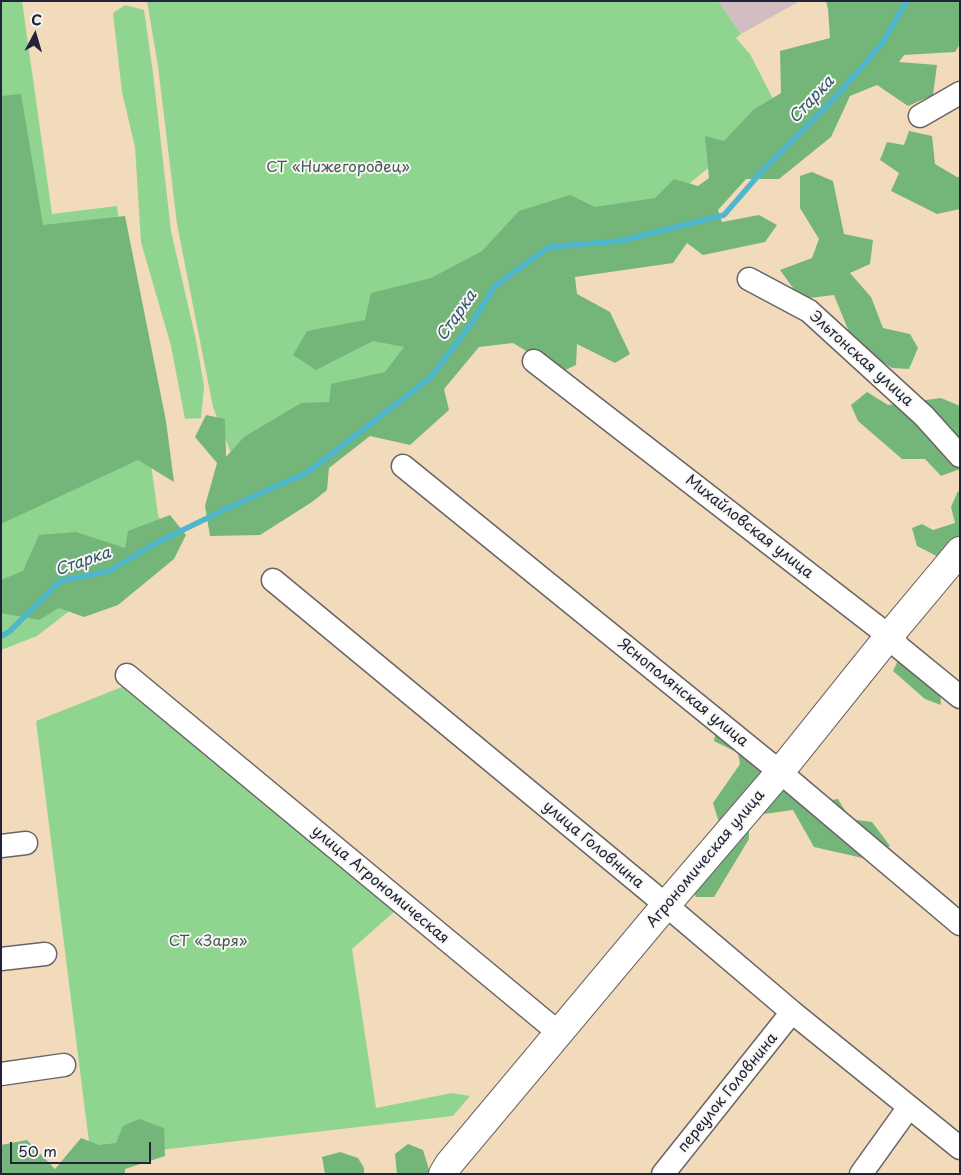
<!DOCTYPE html>
<meta charset="utf-8">
<style>
body{margin:0}
#map{position:relative;width:961px;height:1175px;overflow:hidden;background:#f1dbba;font-family:"Playpen Sans",sans-serif}
canvas{display:block}
.frame{position:absolute;inset:0;border:2px solid #22223b;pointer-events:none}
.north{position:absolute;left:10px;top:10px;width:50px;height:50px;-webkit-text-stroke:4px #f6f6f2;paint-order:stroke;rotate:6deg;font-size:14px;font-weight:700;line-height:20px;text-align:center;color:#22223b}
.north::after{content:'';display:block;margin:auto;width:18px;height:22px;background:#22223b;clip-path:polygon(50% 0,100% 100%,50% 72%,0 100%)}
.scale{position:absolute;left:10px;top:1142px;width:141px;height:22px;box-sizing:border-box;border:2px solid #22223b;border-top:0;padding-left:6px;font-size:15px;line-height:18px;white-space:nowrap;color:#22223b;-webkit-text-stroke:4px #f6f6f2;paint-order:stroke}
</style>
<div id="map">
<canvas width="961" height="1175"></canvas>
<div class="frame"></div>
<div class="north">С</div>
<div class="scale">50 m</div>
</div>
<script>
const c = document.querySelector('canvas').getContext('2d');
c.lineJoin = 'round';
function fillPath(path, color) { c.fillStyle = color; c.fill(path, 'evenodd'); }
const toPath = rows => new Path2D(rows.map(r => 'M' + r).join(''));
function strokePath(path, color, width, dash) { c.strokeStyle = color; c.lineWidth = width; c.lineCap = dash ? 'butt' : 'round'; c.setLineDash(dash || []); c.stroke(path); }
function label(font, color, halo, rows, align = 'center') {
  c.font = font + ' "Playpen Sans",sans-serif'; c.lineWidth = 4; c.setLineDash([]); c.textBaseline = 'middle'; c.strokeStyle = halo; c.fillStyle = color; for (const [text, x, y, turn = 0] of rows) {
    c.save(); c.translate(x, y); c.rotate((+turn || 0) * Math.PI / 180); c.textAlign = isNaN(turn) ? turn : align; if (halo) c.strokeText(text, 0, 0); c.fillText(text, 0, 0); c.restore();
  }
}
const industrial = toPath([
 [718,1,800,1,741,34]
]);
const green = toPath([
 [1,1,22,1,52,214,117,206,128,296,158,515,175,550,116,575,37,636,1,650],
 [147,1,718,1,741,34,736,38,750,54,772,97,776,112,666,203,402,369,240,476,213,407,177,224,158,66],
 [125,5,144,10,153,73,171,231,196,340,204,386,201,418,185,419,171,346,141,242,135,147,122,92,113,13],
 [122,687,396,910,352,949,376,1108,452,1093,470,1096,453,1116,91,1158,36,721]
]);
const forest = toPath([
 [826,1,960,1,960,44,955,52,904,55,899,62,937,65,933,95,908,106,877,85,850,96,831,137,779,179,746,179,718,210,722,222,759,215,777,225,765,242,703,255,687,243,673,263,575,277,577,294,610,312,630,354,615,363,577,344,576,365,561,372,513,343,479,347,444,389,449,410,410,445,370,436,329,468,327,490,312,502,260,535,210,536,205,506,217,463,195,437,206,415,225,419,226,457,244,437,301,403,329,402,331,384,385,372,404,347,373,341,316,370,293,355,307,331,365,320,371,293,431,278,482,251,519,211,570,195,595,207,655,198,674,179,698,186,709,178,705,136,724,141,753,110,781,93,780,51,830,38,828,9],
 [21,94,43,225,125,216,166,421,174,482,138,460,1,524,1,96],
 [909,131,932,136,935,164,957,177,960,177,960,209,937,214,891,191,899,173,880,160,887,142,904,145],
 [812,172,833,181,844,234,873,240,870,264,850,273,871,297,883,328,910,334,918,348,909,369,892,368,854,344,834,295,801,299,780,270,812,258,819,239,800,208,800,176],
 [867,392,888,405,941,398,960,406,960,469,941,476,925,459,902,459,858,421,851,405],
 [958,491,960,493,960,568,917,546,912,528,922,524,933,530,955,523,951,507],
 [170,515,186,535,174,559,118,605,84,617,59,608,39,620,1,613,1,580,23,571,39,535,76,532,125,548,128,531],
 [900,656,939,675,941,705,925,699,893,671],
 [717,726,768,766,801,805,838,799,850,819,872,822,890,846,867,859,814,847,793,810,749,816,749,839,714,897,696,897,682,863,722,832,713,803,740,764,738,753,714,741],
 [139,1119,164,1128,165,1156,125,1169,125,1174,1,1174,1,1145,27,1140,55,1169,81,1138,99,1145,116,1143,123,1126],
 [408,1144,423,1150,430,1173,430,1174,397,1174,395,1154],
 [340,1152,358,1158,364,1168,364,1174,325,1174,322,1157]
]);
const stream = toPath([
 [1,636,9,632,60,581,109,571,156,543,228,508,308,472,430,378,472,323,495,286,549,247,620,241,724,215,764,169,832,101,881,45,907,1]
]);
const street = toPath([
 [920,116,960,93],
 [749,279,809,311,924,416,960,456],
 [534,361,889,636,900,648,960,697],
 [403,466,780,772,960,924],
 [273,580,666,905,792,1012,960,1148],
 [127,675,559,1033],
 [1,846,26,843],
 [1,959,45,954],
 [1,1074,64,1065],
 [663,1174,792,1012],
 [861,1174,909,1107]
]);
const secondary = toPath([
 [443,1174,449,1164,666,905,780,772,889,636,960,551]
]);
const parkNames = [
 ["СТ «Нижегородец»",338,168],
 ["СТ «Заря»",208,942]
];
const streetNames = [
 ["Эльтонская улица",861,359,42],
 ["Михайловская улица",749,527,38],
 ["Яснополянская улица",683,693,39],
 ["улица Головнина",593,845,40],
 ["Агрономическая улица",706,859,-50],
 ["улица Агрономическая",380,885,40],
 ["переулок Головнина",728,1093,-51]
];
const waterNames = [
 ["Старка",812,100,-47],
 ["Старка",457,316,-55],
 ["Старка",83,562,-19]
];
fillPath(industrial, '#d2bec2');
fillPath(green, '#90d58f');
fillPath(forest, '#74b67a');
strokePath(stream, '#4fb7cd', 5.5);
strokePath(street, '#6a6367', 25);
strokePath(secondary, '#6a6367', 30);
strokePath(street, '#fff', 22);
strokePath(secondary, '#fff', 28);
label('15px', '#435854', '#f6f6f2', parkNames);
label('15px', '#22223b', '#f6f6f2', streetNames);
label('italic 16px', '#32566e', '#f6f6f2', waterNames);
</script>
